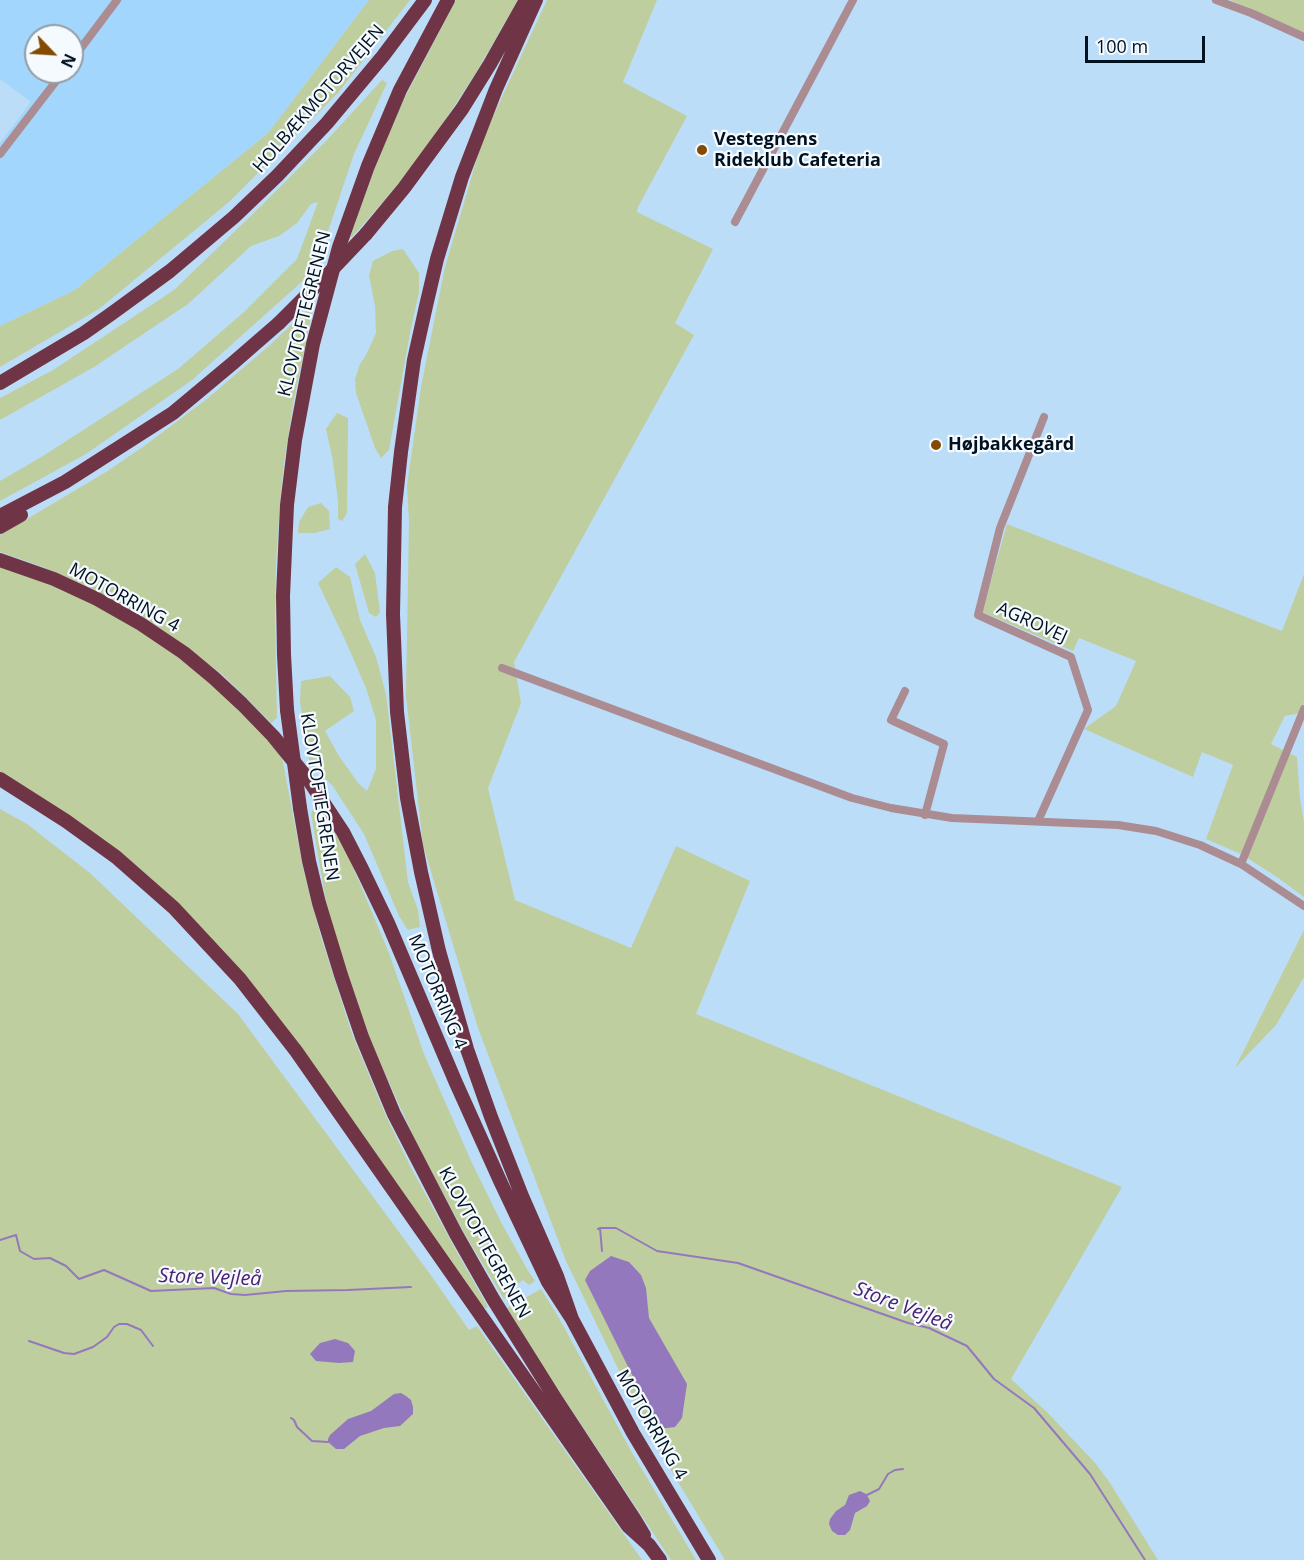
<!DOCTYPE html>
<meta charset="utf-8">
<style>
body{margin:0}
#map{position:relative;width:1304px;height:1560px;overflow:hidden;background:#bcddf8;font-family:"Open Sans",sans-serif}
canvas{display:block}
.north{position:absolute;left:24px;top:24px;width:60px;height:60px;box-sizing:border-box;background:#f5faff;border:2px solid #939da6;border-radius:50%;rotate:115deg;font-size:16px;font-weight:700;line-height:24px;text-align:center;color:#001120}
.north::after{content:'';display:block;margin:auto;width:21px;height:27px;background:#844a00;clip-path:polygon(50% 0,100% 100%,50% 72%,0 100%)}
.scale{position:absolute;left:1085px;top:36px;width:120px;height:27px;box-sizing:border-box;border:3px solid #001120;border-top:0;padding-left:8px;font-size:18px;line-height:21px;white-space:nowrap;color:#001120;-webkit-text-stroke:4px #f5faff;paint-order:stroke}
</style>
<div id="map">
<canvas width="1304" height="1560"></canvas>
<div class="north">N</div>
<div class="scale">100 m</div>
</div>
<script>
const c = document.querySelector('canvas').getContext('2d');
c.lineJoin = 'round';
function fillPath(path, color) { c.fillStyle = color; c.fill(path, 'evenodd'); }
const toPath = rows => new Path2D(rows.map(r => 'M' + r).join(''));
function strokePath(path, color, width, dash) { c.strokeStyle = color; c.lineWidth = width; c.lineCap = dash ? 'butt' : 'round'; c.setLineDash(dash || []); c.stroke(path); }
function label(font, color, halo, rows, align = 'center') {
  c.font = font + ' "Open Sans",sans-serif'; c.lineWidth = 4.5; c.setLineDash([]); c.textBaseline = 'middle'; c.strokeStyle = halo; c.fillStyle = color; for (const [text, x, y, turn = 0] of rows) {
    c.save(); c.translate(x, y); c.rotate((+turn || 0) * Math.PI / 180); c.textAlign = isNaN(turn) ? turn : align; if (halo) c.strokeText(text, 0, 0); c.fillText(text, 0, 0); c.restore();
  }
}
const built = toPath([
 [0,0,369,0,268,133,75,290,0,326,0,143,31,102,0,79],
 [36,36,72,36,72,72,36,72]
]);
const green = toPath([
 [369,0,410,0,338,93,229,202,99,309,0,367,0,326,75,290,268,133],
 [456,0,518,0,476,73,432,140,390,194,352,237,350,237,377,162,403,101],
 [547,0,657,0,623,82,687,116,638,207,637,212,713,249,675,323,694,335,514,662,521,703,488,788,515,900,631,948,676,846,750,881,696,1014,1122,1187,1011,1379,1048,1413,1096,1464,1110,1483,1158,1560,725,1560,651,1437,566,1261,478,1028,423,845,406,696,409,521,407,486,421,387,445,267,483,138],
 [1230,0,1304,0,1304,33],
 [382,80,387,83,354,154,315,270,192,380,86,454,0,501,0,481,43,456,178,369,244,312,297,259,318,202,311,204,297,223,279,236,251,246,188,304,94,367,0,420,0,398,53,370,174,290,260,207,327,140],
 [403,249,419,273,419,292,410,333,389,450,381,458,375,448,356,393,355,379,360,364,366,355,376,333,375,306,369,275,373,261,392,251],
 [308,309,312,313,294,399,284,463,280,504,276,562,275,617,277,718,271,723,223,675,160,628,139,614,86,586,43,567,0,552,0,535,106,472,147,444,208,398,270,345],
 [337,413,348,418,347,513,342,521,338,519,338,501,333,461,326,429],
 [321,503,329,511,330,529,315,533,298,533,299,522,308,507],
 [1007,524,1282,631,1304,574,1304,702,1300,713,1285,716,1271,744,1297,757,1300,799,1304,822,1304,897,1277,877,1241,854,1206,839,1233,765,1202,752,1193,777,1084,729,1116,706,1136,661,1079,638,1073,651,982,612],
 [365,554,375,573,380,612,376,617,369,613,355,564],
 [0,565,27,574,88,600,150,636,211,682,281,752,304,873,321,937,352,1034,386,1116,410,1166,458,1254,488,1307,483,1309,205,933,0,774],
 [336,567,350,577,360,620,376,657,386,694,408,882,418,910,420,927,408,930,399,916,364,834,332,785,310,764,306,744,300,701,301,681,330,676,350,697,354,711,325,731,339,756,359,784,367,791,376,769,376,720,366,688,346,642,318,583],
 [316,803,345,848,389,953,424,1054,472,1163,501,1222,527,1269,535,1281,529,1285,523,1280,511,1289,510,1295,504,1299,464,1233,415,1140,378,1058,349,986,328,913,311,814],
 [0,809,27,824,90,873,238,1014,430,1274,469,1330,477,1326,642,1560,0,1560],
 [1304,930,1304,977,1276,1025,1235,1068],
 [541,1289,559,1318,631,1451,696,1560,671,1560,549,1376,507,1308]
]);
const water = toPath([
 [611,1256,629,1262,641,1275,646,1288,649,1318,687,1384,682,1418,675,1427,659,1429,585,1280,590,1271],
 [335,1339,348,1343,355,1351,353,1362,339,1363,316,1361,310,1354,320,1343],
 [401,1393,406,1396,411,1400,413,1407,413,1414,400,1426,384,1428,360,1436,344,1449,336,1449,328,1442,328,1439,330,1435,348,1419,371,1411,394,1394],
 [860,1491,866,1494,868,1497,870,1501,867,1506,855,1513,850,1530,845,1535,838,1535,832,1531,829,1524,830,1519,836,1511,845,1505,849,1495]
]);
const stream = toPath([
 [600,1228,602,1251],
 [598,1229,600,1228,616,1228,657,1251,738,1263,908,1323,929,1328,967,1346,994,1379,1034,1408,1090,1474,1145,1560],
 [0,1240,16,1235,20,1251,34,1259,50,1258,66,1266,79,1279,104,1270,151,1291,214,1288,231,1294,245,1295,286,1291,348,1290,411,1287],
 [29,1341,64,1353,74,1354,93,1347,107,1337,114,1327,119,1324,127,1324,141,1330,153,1346],
 [291,1418,294,1420,297,1427,312,1441,328,1442],
 [867,1495,879,1489,888,1474,895,1470,903,1469]
]);
const minor = toPath([
 [1216,0,1251,13,1304,37],
 [72,60,117,0],
 [0,154,63,72],
 [735,222,853,0],
 [502,668,852,798,891,808,952,818,1118,825,1156,831,1200,845,1241,864,1304,906],
 [905,691,891,720,944,744,925,815],
 [1038,821,1088,710,1071,657,978,615,1000,528,1044,417],
 [1241,864,1304,709]
]);
const motorway = toPath([
 [536,0,496,89,462,177,437,259,426,306,414,360,401,452,395,507,393,614,397,712,407,798,421,872,439,951,467,1049,491,1117,522,1196,557,1276,572,1319],
 [366,234,404,188,462,109,490,64,526,0],
 [0,383,84,333,111,314,170,271,234,217,277,176,327,123,383,56,425,0],
 [0,516,65,482,173,413,233,363,279,323],
 [0,527,21,515],
 [0,560,54,579,97,599,141,624,184,653,214,678,242,704,273,736,308,779,343,832,362,869,388,923,456,1083,501,1183,548,1282,572,1319,633,1433,709,1560],
 [287,710,284,655,283,596,287,505,295,440,313,344,339,247,368,166,400,90,448,0],
 [0,779,66,821,116,857,174,908,240,979,296,1051,628,1526,649,1545,660,1560],
 [300,808,309,861,319,903,341,975,362,1037,394,1114,456,1234,493,1299,555,1398,635,1520,644,1535]
]);
const motorwayBridge = toPath([
 [279,323,328,274,366,234],
 [287,710,300,808]
]);
const markers = [
 [702,150,6,"#844a00"],
 [936,445,6,"#844a00"]
];
const streetNames = [
 ["HOLBÆKMOTORVEJEN",319,99,-49],
 ["KLOVTOFTEGRENEN",305,314,-76],
 ["MOTORRING 4",124,598,29],
 ["AGROVEJ",1032,623,24],
 ["KLOVTOFTEGRENEN",319,797,81],
 ["MOTORRING 4",437,992,67],
 ["KLOVTOFTEGRENEN",484,1243,61],
 ["MOTORRING 4",651,1425,60]
];
const poiNames = [
 ["Vestegnens",714,140],
 ["Rideklub Cafeteria",714,161],
 ["Højbakkegård",948,445]
];
const waterNames = [
 ["Store Vejleå",210,1278,2],
 ["Store Vejleå",903,1307,21]
];
fillPath(built, '#a3d6fd');
fillPath(green, '#bfce9f');
fillPath(water, '#9478bd');
strokePath(stream, '#9478bd', 2);
strokePath(minor, '#ab8c93', 8);
strokePath(motorway, '#6f3547', 14);
strokePath(motorwayBridge, '#6f3547', 14);
for (const [x, y, r, color] of markers) { const dot = new Path2D(); dot.arc(x, y, r, 0, 2 * Math.PI); c.fillStyle = color; c.fill(dot); strokePath(dot, '#f5faff', 2); }
label('18px', '#001120', '#f5faff', streetNames);
label('bold 18px', '#001120', '#f5faff', poiNames, 'left');
label('italic 20px', '#4a2174', '#f5faff', waterNames);
</script>
